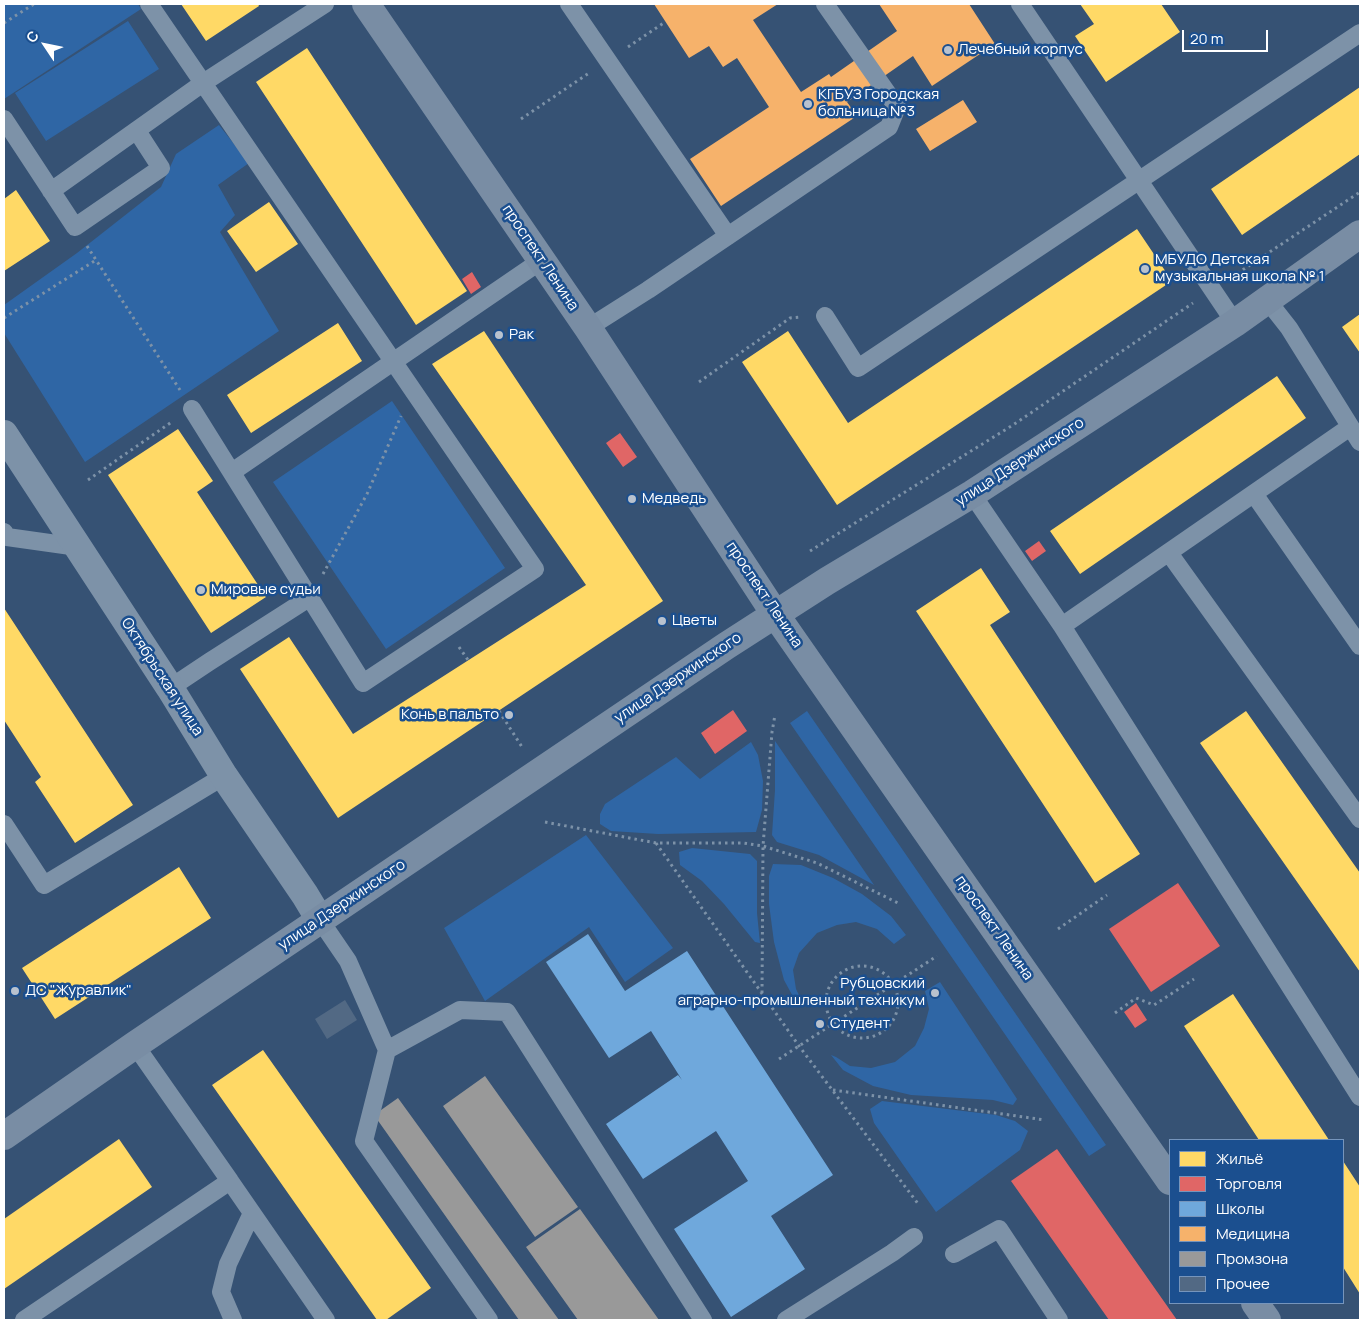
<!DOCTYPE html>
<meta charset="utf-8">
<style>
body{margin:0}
#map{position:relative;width:1364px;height:1324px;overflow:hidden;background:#365274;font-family:Manrope,sans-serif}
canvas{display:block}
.frame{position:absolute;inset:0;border:5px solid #fff;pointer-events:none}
.legend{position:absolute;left:1169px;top:1139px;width:175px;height:165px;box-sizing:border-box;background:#1b4f8f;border:1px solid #7695bc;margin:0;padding:6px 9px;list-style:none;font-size:15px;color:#fff}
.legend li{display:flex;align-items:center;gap:10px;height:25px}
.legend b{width:25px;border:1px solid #7695bc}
.north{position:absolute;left:20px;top:20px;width:50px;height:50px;-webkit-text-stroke:4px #1b4f8f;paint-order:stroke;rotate:304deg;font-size:14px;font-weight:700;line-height:20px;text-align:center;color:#fff}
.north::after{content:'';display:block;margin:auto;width:18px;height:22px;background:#fff;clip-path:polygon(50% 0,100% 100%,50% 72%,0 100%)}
.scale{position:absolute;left:1182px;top:30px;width:86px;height:22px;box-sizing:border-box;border:2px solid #fff;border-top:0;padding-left:6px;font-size:15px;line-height:18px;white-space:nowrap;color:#fff;-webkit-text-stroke:4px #1b4f8f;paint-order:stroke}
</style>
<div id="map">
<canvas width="1364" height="1324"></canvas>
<div class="frame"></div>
<ul class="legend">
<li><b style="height:14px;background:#ffd966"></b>Жильё</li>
<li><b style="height:14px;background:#e06666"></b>Торговля</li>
<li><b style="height:14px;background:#6fa8dc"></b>Школы</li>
<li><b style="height:14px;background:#f6b26b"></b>Медицина</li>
<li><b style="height:14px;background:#999"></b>Промзона</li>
<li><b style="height:14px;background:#526984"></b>Прочее</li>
</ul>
<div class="north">С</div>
<div class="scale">20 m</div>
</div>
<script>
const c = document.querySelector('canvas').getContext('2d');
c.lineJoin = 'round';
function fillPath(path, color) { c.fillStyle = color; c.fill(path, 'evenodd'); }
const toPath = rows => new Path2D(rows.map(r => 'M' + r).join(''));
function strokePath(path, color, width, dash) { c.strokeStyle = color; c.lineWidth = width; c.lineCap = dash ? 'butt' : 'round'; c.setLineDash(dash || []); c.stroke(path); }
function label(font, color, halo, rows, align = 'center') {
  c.font = font + ' Manrope,sans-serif'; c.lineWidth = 5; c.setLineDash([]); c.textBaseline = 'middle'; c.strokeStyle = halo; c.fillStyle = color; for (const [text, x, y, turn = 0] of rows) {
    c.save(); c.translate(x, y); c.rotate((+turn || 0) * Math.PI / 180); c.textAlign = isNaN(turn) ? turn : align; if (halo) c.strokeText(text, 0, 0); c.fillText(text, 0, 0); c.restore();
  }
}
const green = toPath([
 [4,4,138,4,141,9,4,99],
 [128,21,159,69,46,141,15,93],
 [219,125,249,163,218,185,235,215,220,232,279,331,85,462,4,333,4,305,77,253,161,187,176,154],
 [392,401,505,568,386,649,273,482],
 [807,711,1106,1145,1089,1156,790,723],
 [775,741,874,885,819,855,777,842,772,835,775,790],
 [751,742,758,755,763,781,762,810,756,832,658,834,611,831,600,824,600,814,605,804,676,757,700,779],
 [586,835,673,948,625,982,589,927,485,1001,444,928],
 [692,848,750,854,757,861,757,913,760,943,755,942,724,904,702,881,680,865,679,852],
 [773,864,801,865,833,878,862,894,891,916,906,935,894,944,877,929,856,922,837,925,817,933,799,953,793,970,796,989,802,1001,797,1004,784,980,774,942,769,904,769,876],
 [940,982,1017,1099,1013,1105,993,1100,911,1095,873,1086,843,1070,831,1055,836,1057,850,1066,871,1068,895,1062,915,1046,924,1028,929,1009,925,991],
 [882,1101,996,1115,1015,1121,1028,1131,1020,1150,936,1212,874,1123,870,1109]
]);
const homes = toPath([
 [181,4,258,4,259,6,206,41],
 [1080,4,1161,4,1180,32,1106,82,1075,36,1094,24],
 [307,48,467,291,416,325,256,82],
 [1360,87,1360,154,1242,235,1211,189],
 [16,190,50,241,4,271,4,199],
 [269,202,298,244,256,272,227,231],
 [1137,229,1172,281,837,505,742,362,788,331,848,423],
 [1360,314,1360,353,1342,327],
 [338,323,362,361,251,433,227,395],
 [484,331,663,601,338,818,240,669,289,637,353,734,586,585,432,364],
 [1277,376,1306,418,1080,574,1050,531],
 [178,429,213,481,197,492,266,597,211,633,108,475],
 [981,568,1010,612,990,625,1140,854,1095,883,916,611],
 [4,608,133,805,75,843,35,782,41,777,4,720],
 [1246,711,1360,873,1360,972,1200,743],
 [179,867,211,918,55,1019,22,968],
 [1233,994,1329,1140,1259,1140,1184,1026],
 [263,1050,431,1288,386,1320,377,1320,212,1085],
 [119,1139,152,1187,4,1289,4,1219],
 [1343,1161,1360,1187,1360,1294,1343,1267]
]);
const shops = toPath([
 [472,272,481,287,471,294,462,279],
 [620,433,637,457,623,467,606,443],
 [1039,541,1046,551,1032,561,1025,551],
 [733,710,747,731,715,754,701,733],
 [1178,883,1220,946,1151,992,1109,929],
 [1136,1003,1147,1020,1135,1028,1124,1012],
 [1057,1149,1177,1320,1109,1320,1011,1181]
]);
const schools = toPath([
 [588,934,625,991,687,951,833,1175,771,1216,805,1269,731,1317,674,1229,748,1181,716,1131,643,1179,606,1124,678,1075,682,1080,651,1031,609,1058,546,962]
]);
const health = toPath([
 [654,4,778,4,753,20,801,92,829,74,831,77,897,31,879,4,969,4,995,44,932,86,913,56,847,102,857,116,721,206,690,159,769,107,737,58,723,67,709,46,689,58],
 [963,100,977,122,930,151,916,129]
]);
const industry = toPath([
 [485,1076,578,1207,535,1237,443,1106],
 [398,1098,559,1320,519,1320,374,1115],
 [580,1209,659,1320,578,1320,526,1247]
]);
const building = toPath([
 [345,1000,357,1020,327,1039,315,1019]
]);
const path = toPath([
 [4,23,34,4],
 [628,47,665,22],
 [521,119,589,73],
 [87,246,180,390],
 [1232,277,1360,192],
 [4,318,96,260],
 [699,382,790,318,802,317],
 [88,480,173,421],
 [810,551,1013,425,1193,303],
 [323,574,367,494,401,416],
 [459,647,468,660],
 [499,711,522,747],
 [545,822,656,843,743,843,763,846,817,863,900,904],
 [656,843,799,1046,919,1205],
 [1058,929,1107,895],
 '826 1002a36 36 0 1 1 72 0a36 36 0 1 1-72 0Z',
 [762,993,763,846,772,732,775,715],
 [1115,1013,1136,998,1154,1005,1194,979],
 [779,1059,937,956],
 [833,1090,1045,1120]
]);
const lane = toPath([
 [569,4,728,236],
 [1020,4,1235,323],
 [4,119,75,227,161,168,137,131],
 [51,191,203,83,149,4],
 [1267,300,1289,328,1360,442],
 [825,316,858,368,1360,33],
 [588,328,648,290,889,127,897,107,825,4],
 [192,409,363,683,535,569,203,83,325,4],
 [232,472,542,260],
 [972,494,1062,626,1360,1097],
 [1254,494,1360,646],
 [4,532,7,537,78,547],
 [1169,553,1360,819],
 [1062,626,1350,427],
 [170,688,209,662,309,598],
 [4,824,44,885,224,776],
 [320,920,348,961,387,1050,364,1141,489,1320],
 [387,1050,460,1010,507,1012,703,1320],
 [230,1181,326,1320],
 [954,1254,999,1229,1059,1320],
 [24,1320,230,1181,135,1045],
 [233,1320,221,1292,228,1264,252,1213],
 [786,1320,892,1253,914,1237]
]);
const street = toPath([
 [4,434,170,688,224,776,305,895,320,920]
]);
const secondary = toPath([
 [366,4,588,328,775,614,1170,1181],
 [4,1136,135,1045,726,646,827,581,972,494,1235,323,1360,234],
 [1255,1303,1267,1320]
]);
const markers = [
 [948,50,5,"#b9c2ce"],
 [808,104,5,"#b9c2ce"],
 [1145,269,5,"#b9c2ce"],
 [499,335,5,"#b9c2ce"],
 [632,499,5,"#b9c2ce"],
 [201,590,5,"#b9c2ce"],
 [662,621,5,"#b9c2ce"],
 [509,715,5,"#b9c2ce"],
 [15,991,5,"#b9c2ce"],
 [935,993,5,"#b9c2ce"],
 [820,1024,5,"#b9c2ce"]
];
const poiNames = [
 ["Лечебный корпус",958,50],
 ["КГБУЗ Городская",818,95],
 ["больница №3",818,112],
 ["МБУДО Детская",1155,260],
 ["музыкальная школа № 1",1155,277],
 ["Рак",509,335],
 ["Медведь",642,499],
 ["Мировые судьи",211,590],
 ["Цветы",672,621],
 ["Конь в пальто",499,715,"right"],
 ["Рубцовский",925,984,"right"],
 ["аграрно-промышленный техникум",925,1001,"right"],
 ["ДС \"Журавлик\"",25,991],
 ["Студент",830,1024]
];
const streetNames = [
 ["проспект Ленина",540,258,56],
 ["улица Дзержинского",1020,462,-33],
 ["проспект Ленина",764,595,56],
 ["Октябрьская улица",162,677,57],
 ["улица Дзержинского",678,678,-34],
 ["улица Дзержинского",342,905,-34],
 ["проспект Ленина",994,928,55]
];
fillPath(green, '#2f66a5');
fillPath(homes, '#ffd966');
fillPath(shops, '#e06666');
fillPath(schools, '#6fa8dc');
fillPath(health, '#f6b26b');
fillPath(industry, '#999');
fillPath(building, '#526984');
strokePath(path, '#7d92a8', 3, [2.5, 4]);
strokePath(lane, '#7d92a8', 18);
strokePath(street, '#7d92a8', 28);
strokePath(secondary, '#798da4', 28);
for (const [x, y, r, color] of markers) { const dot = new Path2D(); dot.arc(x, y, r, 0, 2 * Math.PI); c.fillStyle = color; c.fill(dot); strokePath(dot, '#1b4f8f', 2); }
label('15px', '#fff', '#1b4f8f', poiNames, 'left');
label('15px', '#fff', '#1b4f8f', streetNames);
</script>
